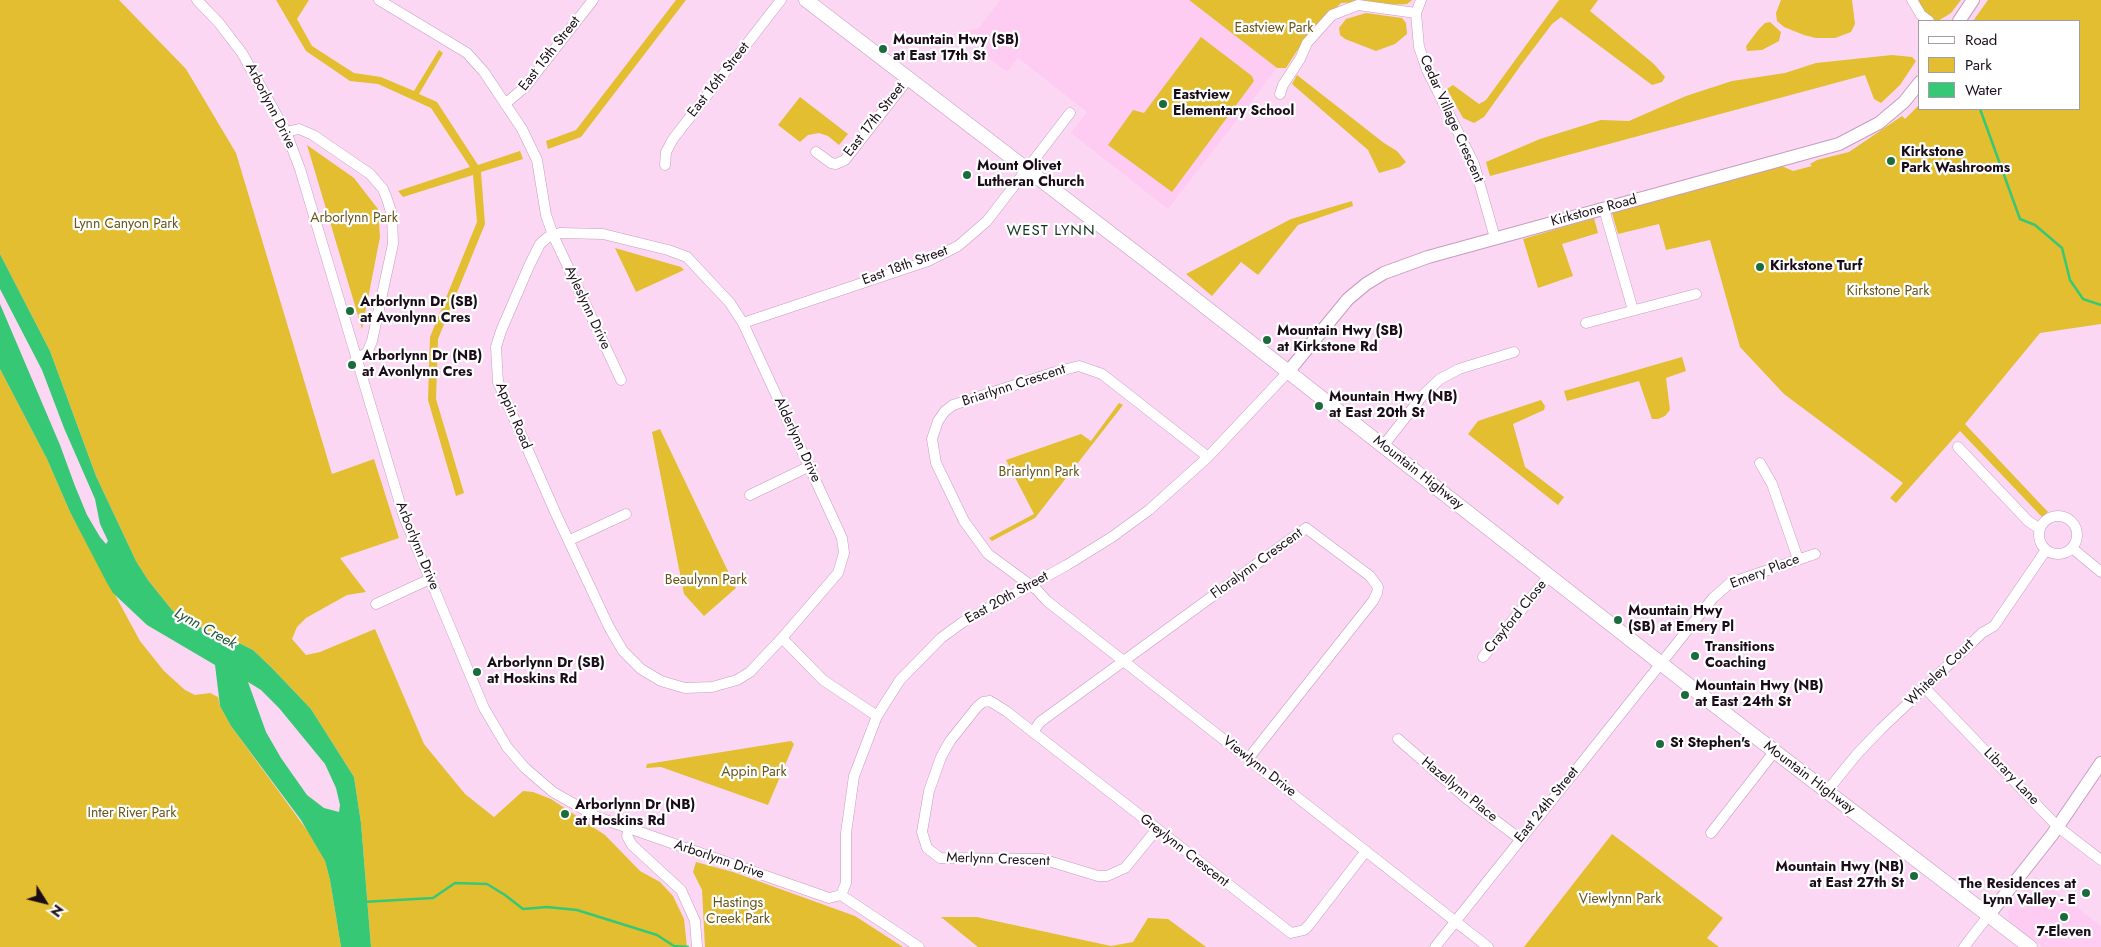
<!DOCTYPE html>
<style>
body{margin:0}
#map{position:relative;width:2101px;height:947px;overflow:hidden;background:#fbd7f4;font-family:Jost,sans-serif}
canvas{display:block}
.legend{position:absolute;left:1918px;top:20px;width:162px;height:90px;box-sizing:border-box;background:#fff;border:1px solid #a39ea3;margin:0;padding:6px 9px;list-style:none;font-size:15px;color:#1a0c18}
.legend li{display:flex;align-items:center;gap:10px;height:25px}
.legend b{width:25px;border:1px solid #a39ea3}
.north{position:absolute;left:20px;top:877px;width:50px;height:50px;-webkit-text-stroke:4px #fff;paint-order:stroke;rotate:126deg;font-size:14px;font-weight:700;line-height:20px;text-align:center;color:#1a0c18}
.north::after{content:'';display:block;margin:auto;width:18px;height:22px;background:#1a0c18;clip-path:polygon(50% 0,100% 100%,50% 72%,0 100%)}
</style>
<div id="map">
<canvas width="2101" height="947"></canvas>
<ul class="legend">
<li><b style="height:6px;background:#fff"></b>Road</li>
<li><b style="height:14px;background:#e3be30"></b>Park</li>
<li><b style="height:14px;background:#37c875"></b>Water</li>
</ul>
<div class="north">N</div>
</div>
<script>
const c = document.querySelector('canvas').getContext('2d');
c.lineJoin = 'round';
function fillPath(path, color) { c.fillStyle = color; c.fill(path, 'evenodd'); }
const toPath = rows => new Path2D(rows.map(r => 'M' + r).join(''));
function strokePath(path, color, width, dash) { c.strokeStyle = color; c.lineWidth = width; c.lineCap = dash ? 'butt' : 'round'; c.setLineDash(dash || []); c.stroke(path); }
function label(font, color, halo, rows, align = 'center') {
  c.font = font + ' Jost,sans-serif'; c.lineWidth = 4.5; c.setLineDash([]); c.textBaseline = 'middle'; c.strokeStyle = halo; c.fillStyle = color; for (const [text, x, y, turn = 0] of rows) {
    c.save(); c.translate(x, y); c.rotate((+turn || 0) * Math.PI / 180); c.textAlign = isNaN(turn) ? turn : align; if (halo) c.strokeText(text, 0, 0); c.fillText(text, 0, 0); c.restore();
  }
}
const built = toPath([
 [1000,0,1189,0,1277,68,1168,209,1071,133,1087,112,1018,58,1007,72,956,33,979,28],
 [2035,876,2101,926,2101,947,2043,947,2009,921,2008,911]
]);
const green = toPath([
 [0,0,119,0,186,69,236,153,332,474,374,459,399,538,340,558,366,592,347,595,306,618,297,627,292,639,306,655,320,652,375,629,424,744,465,794,494,817,523,791,533,792,551,799,605,835,640,871,660,882,673,896,684,919,687,947,371,947,361,823,354,777,311,709,271,667,253,650,235,641,189,623,172,610,148,580,136,561,96,476,50,351,0,254],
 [276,0,309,0,297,19,312,46,354,73,381,77,414,91,439,50,443,53,419,94,437,102,478,165,520,151,523,159,481,172,485,224,438,339,436,399,464,493,456,496,428,400,430,337,477,222,473,175,403,197,398,191,470,167,431,108,378,84,350,81,306,51],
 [676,0,686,0,581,137,548,149,546,141,576,130],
 [1189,0,1412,0,1407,4,1386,5,1366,2,1341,3,1302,43,1286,68,1277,68],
 [1559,0,1598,0,1590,11,1654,64,1665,77,1662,82,1652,85,1561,17,1552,24,1521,65,1484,117,1474,123,1463,118,1447,89,1453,85,1479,104,1486,100],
 [1781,0,1852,0,1855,24,1851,32,1835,38,1816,38,1804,35,1784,27,1777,21,1776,13],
 [1912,0,1961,0,1951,13,1938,21,1930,19],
 [1988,0,2101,0,2101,324,2040,333,1965,424,2048,512,2042,517,1960,431,1896,503,1890,498,1903,483,1784,394,1740,347,1710,240,1666,250,1659,224,1618,234,1612,213,1779,167,1784,167,1793,171,1812,166,1810,164,1817,160,1849,152,1902,116,1905,119,1920,104,1920,109,2080,109,2080,21,1973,21],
 [1366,13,1402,18,1406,23,1407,34,1395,44,1376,51,1345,39,1340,35,1339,28,1346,19],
 [1770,22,1781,32,1779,41,1762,50,1747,51,1746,46,1759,29,1765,23],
 [1201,37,1252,76,1254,81,1172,192,1108,145,1133,110,1144,113],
 [1892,55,1912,57,1916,61,1900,85,1881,103,1874,99,1865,75,1490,176,1486,162,1540,139,1601,120,1629,121,1686,96,1732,81,1785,73,1816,63],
 [1297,75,1384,143,1397,151,1406,162,1400,167,1379,173,1368,150,1292,84],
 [800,97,848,134,839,145,828,136,819,133,808,135,800,142,778,125],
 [307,145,354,178,378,209,380,237,362,329],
 [1352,201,1353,206,1298,225,1258,275,1241,262,1212,296,1186,274,1291,219],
 [1594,218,1598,233,1562,244,1573,276,1538,288,1523,239],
 [615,248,681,267,684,270,636,292],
 [1682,357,1686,371,1666,378,1670,410,1665,416,1658,419,1652,419,1639,381,1567,401,1564,391],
 [0,369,47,459,70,512,140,641,164,671,185,690,195,695,210,693,218,697,220,706,231,726,309,833,325,861,330,880,341,947,0,947],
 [1541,400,1545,406,1544,410,1513,424,1525,467,1564,497,1558,505,1468,434,1478,421],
 [1119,403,1123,405,1035,518,992,541,989,538,1034,514,1006,460,1081,434,1091,441],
 [660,429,736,588,704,616,684,594,652,432],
 [791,741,794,744,768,805,661,767,646,768,647,764],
 [1612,834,1723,918,1707,938,1719,947,1524,947],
 [696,862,733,872,855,916,903,947,705,947,702,890,693,872],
 [941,917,977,917,1111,946,1133,942,1148,918,1168,919,1206,947,978,947]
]);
const water = toPath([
 [0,254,50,351,96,476,136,561,148,580,172,610,189,623,235,641,253,650,271,667,311,709,354,777,361,823,371,947,341,947,330,880,325,861,301,820,231,726,220,706,215,665,147,625,113,593,107,583,70,512,47,459,0,369,0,304,60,445,75,486,87,515,100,537,106,544,108,541,100,524,95,499,64,428,42,370,0,289],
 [248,682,261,690,279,708,325,764,336,788,340,805,339,812,324,808,307,795,281,758,266,732]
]);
const stream = toPath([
 [1980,109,2020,219,2035,225,2062,248,2070,280,2083,299,2101,305],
 [363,902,433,898,455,883,487,884,505,895,523,909,547,907,577,910,657,935,674,946,688,947]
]);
const minor = toPath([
 [197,0,219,23,242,53,286,132,300,169,404,517,484,708,507,747,525,768,553,792,597,817,829,898,841,895],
 [379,0,467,53,484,72,522,129,537,160,546,215,553,235,621,380],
 [1421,0,1416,13,1419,47,1427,70,1474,164,1495,238],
 [1912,0,1921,15,1929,21],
 [1280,94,1283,85,1300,59,1307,43,1332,15,1358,5,1416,13],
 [505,104,525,87,593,0],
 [286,132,299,129,313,135,370,174,383,189,387,199,392,215,393,244,372,341,367,353,356,358],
 [816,152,831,163,836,164,845,160,908,79],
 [665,165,666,152,673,139,781,0],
 [1604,209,1633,310],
 [743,323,928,261,958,246,987,221,1070,113],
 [1586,323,1696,294],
 [1383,446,1423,395,1440,379,1459,369,1514,352],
 [1958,447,2028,521,2040,529],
 [1208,457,1102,374,1079,366,1052,373,953,405,945,411,938,421,932,439,936,463,964,521,988,554,1037,590,1047,601,1488,947],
 [1760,463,1772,484,1798,559],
 [750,495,810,466],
 '2039 535a19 19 0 1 1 38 0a19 19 0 1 1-38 0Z',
 [570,540,626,514],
 [2072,548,2101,572],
 [376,604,430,579],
 [782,638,750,672,737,680,712,687,685,688,661,681,641,669,623,651,609,627,556,514,498,382,496,347,501,331,529,266,540,244,548,237,560,233,603,234,668,250,687,257,730,303,743,323,842,538,844,553,838,573,782,638,823,680,877,716],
 [1483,657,1549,576],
 [1926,689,2058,827,2101,860],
 [1033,732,1040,722,1306,528,1370,576,1378,587,1377,593,1373,601,1248,759],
 [1398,739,1467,799,1520,839],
 [1827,791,1857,754,1881,729,1982,633,1994,626,2046,550],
 [629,829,627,836,632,845,681,890,695,921,697,947],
 [1157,829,1125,868,1107,876,1098,876,1042,859,940,858,927,848,922,832,929,791,941,757,950,741,977,707,983,702,990,701,1006,711,1291,933,1304,930,1309,925,1366,851],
 [1711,833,1774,752],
 [841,895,846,883,846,833,854,776,877,716,900,680,941,638,963,622,1067,565,1112,537,1149,510,1208,457,1288,372],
 [841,895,919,947],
 [1435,947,1713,598,1730,583,1815,554],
 [1964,947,1988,916]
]);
const tertiary = toPath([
 [1959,21,1973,0],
 [1288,372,1348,299,1366,284,1384,273,1428,257,1839,144,1879,123,1904,102,1920,82],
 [1988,916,2052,835,2101,763]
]);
const secondary = toPath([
 [806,0,1148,262,1705,698,2030,947]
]);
const markers = [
 [883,49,5,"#1a6c3d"],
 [1163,104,5,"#1a6c3d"],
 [1891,161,5,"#1a6c3d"],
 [967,175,5,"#1a6c3d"],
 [1760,267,5,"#1a6c3d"],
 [350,311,5,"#1a6c3d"],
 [1267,340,5,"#1a6c3d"],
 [352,365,5,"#1a6c3d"],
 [1319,406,5,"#1a6c3d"],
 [1618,620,5,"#1a6c3d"],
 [1695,656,5,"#1a6c3d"],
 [477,672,5,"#1a6c3d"],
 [1685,695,5,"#1a6c3d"],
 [1660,744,5,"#1a6c3d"],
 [565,814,5,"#1a6c3d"],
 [1914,876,5,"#1a6c3d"],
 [2086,893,5,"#1a6c3d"],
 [2064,917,5,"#1a6c3d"]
];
const parkNames = [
 ["Eastview Park",1274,29],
 ["Arborlynn Park",354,219],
 ["Lynn Canyon Park",126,225],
 ["Kirkstone Park",1888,292],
 ["Briarlynn Park",1039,473],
 ["Beaulynn Park",706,581],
 ["Appin Park",754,773],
 ["Inter River Park",132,814],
 ["Viewlynn Park",1620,900],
 ["Hastings",738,904],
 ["Creek Park",738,920]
];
const poiNames = [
 ["Mountain Hwy (SB)",893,41],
 ["at East 17th St",893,57],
 ["Eastview",1173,96],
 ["Elementary School",1173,112],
 ["Kirkstone",1901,153],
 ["Park Washrooms",1901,169],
 ["Mount Olivet",977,167],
 ["Lutheran Church",977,183],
 ["Kirkstone Turf",1770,267],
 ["Arborlynn Dr (SB)",360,303],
 ["at Avonlynn Cres",360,319],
 ["Mountain Hwy (SB)",1277,332],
 ["at Kirkstone Rd",1277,348],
 ["Arborlynn Dr (NB)",362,357],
 ["at Avonlynn Cres",362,373],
 ["Mountain Hwy (NB)",1329,398],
 ["at East 20th St",1329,414],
 ["Mountain Hwy",1628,612],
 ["(SB) at Emery Pl",1628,628],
 ["Transitions",1705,648],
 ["Coaching",1705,664],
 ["Arborlynn Dr (SB)",487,664],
 ["at Hoskins Rd",487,680],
 ["Mountain Hwy (NB)",1695,687],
 ["at East 24th St",1695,703],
 ["St Stephen's",1670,744],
 ["Arborlynn Dr (NB)",575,806],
 ["at Hoskins Rd",575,822],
 ["Mountain Hwy (NB)",1904,868,"right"],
 ["at East 27th St",1904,884,"right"],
 ["The Residences at",2076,885,"right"],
 ["Lynn Valley - E",2076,901,"right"],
 ["7-Eleven",2064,933,"center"]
];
const streetNames = [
 ["East 15th Street",550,54,-52],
 ["East 16th Street",719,80,-52],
 ["Arborlynn Drive",270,106,63],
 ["Cedar Village Crescent",1451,119,66],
 ["East 17th Street",875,120,-52],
 ["Kirkstone Road",1594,211,-15],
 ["East 18th Street",905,266,-20],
 ["Ayleslynn Drive",587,308,65],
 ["Briarlynn Crescent",1014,386,-18],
 ["Appin Road",513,416,67],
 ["Alderlynn Drive",797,440,65],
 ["Mountain Highway",1418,473,38],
 ["Arborlynn Drive",417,546,68],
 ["Floralynn Crescent",1257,564,-36],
 ["Emery Place",1765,572,-21],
 ["East 20th Street",1007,598,-29],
 ["Crayford Close",1516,617,-51],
 ["Whiteley Court",1940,673,-44],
 ["Viewlynn Drive",1259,767,38],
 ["Library Lane",2011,777,46],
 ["Mountain Highway",1809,778,37],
 ["Hazellynn Place",1459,790,39],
 ["East 24th Street",1547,805,-51],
 ["Greylynn Crescent",1184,851,38],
 ["Arborlynn Drive",719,860,19],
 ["Merlynn Crescent",998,860,2]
];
const neighbourhoodNames = [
 ["WEST LYNN",1051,231]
];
const waterNames = [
 ["Lynn Creek",205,629,29]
];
fillPath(built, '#fecbf3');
fillPath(green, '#e3be30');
fillPath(water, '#37c875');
strokePath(stream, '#37c875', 2.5);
strokePath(minor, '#c79dbf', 11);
strokePath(tertiary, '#c79dbf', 14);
strokePath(secondary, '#c79dbf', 15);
strokePath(minor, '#fff', 10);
strokePath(tertiary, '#fff', 12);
strokePath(secondary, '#fff', 14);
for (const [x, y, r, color] of markers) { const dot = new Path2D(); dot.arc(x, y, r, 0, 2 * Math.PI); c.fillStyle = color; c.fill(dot); strokePath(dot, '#fff', 2); }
label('14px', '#66551a', '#fff', parkNames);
label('bold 14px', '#1a0c18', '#fff', poiNames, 'left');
label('14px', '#1a0c18', '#fff', streetNames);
c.letterSpacing = '1px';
label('15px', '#10361e', '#fff', neighbourhoodNames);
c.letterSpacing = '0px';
label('italic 15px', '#1f5433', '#fff', waterNames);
</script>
